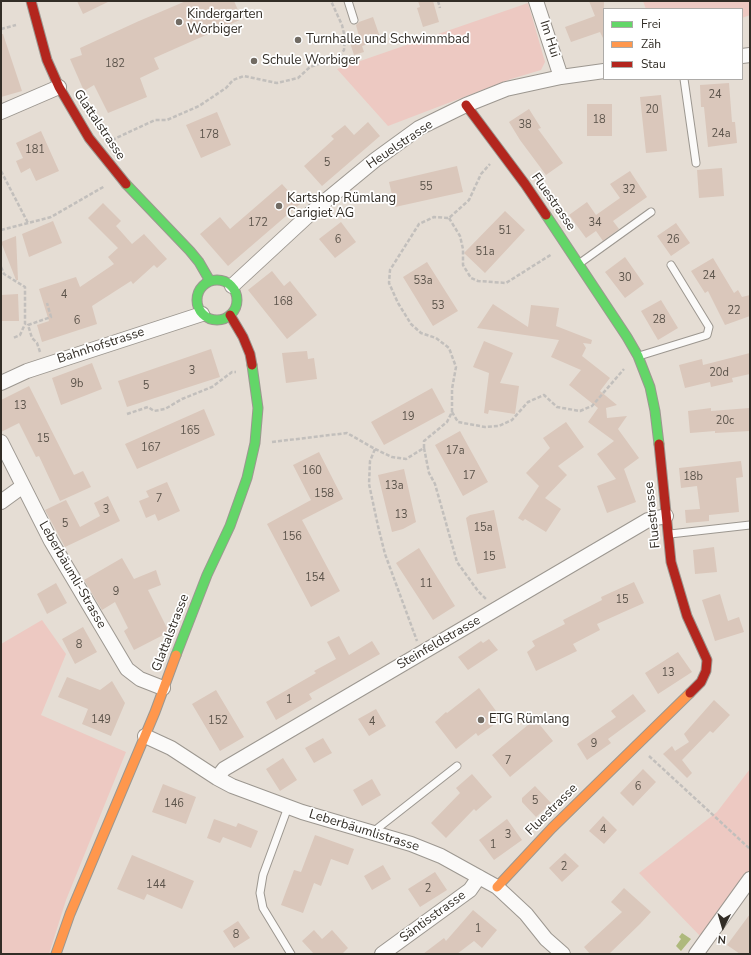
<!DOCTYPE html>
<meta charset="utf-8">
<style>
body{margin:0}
#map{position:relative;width:751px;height:955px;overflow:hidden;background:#e5ddd4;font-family:"Nunito Sans",sans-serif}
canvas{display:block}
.frame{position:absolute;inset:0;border:2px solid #322d26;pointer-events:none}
.legend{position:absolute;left:603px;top:8px;width:140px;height:72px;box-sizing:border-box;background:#fff;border:1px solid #adaba8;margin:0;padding:5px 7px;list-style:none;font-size:12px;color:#322d26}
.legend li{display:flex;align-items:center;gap:8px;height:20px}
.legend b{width:20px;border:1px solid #adaba8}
.north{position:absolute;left:703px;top:907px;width:40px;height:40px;-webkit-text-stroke:3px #fff;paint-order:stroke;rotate:185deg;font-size:11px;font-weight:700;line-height:16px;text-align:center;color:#322d26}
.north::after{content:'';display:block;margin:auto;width:14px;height:18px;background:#322d26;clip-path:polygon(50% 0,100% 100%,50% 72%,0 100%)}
</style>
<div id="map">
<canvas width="751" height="955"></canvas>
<div class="frame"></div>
<ul class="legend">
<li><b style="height:5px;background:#63d668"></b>Frei</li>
<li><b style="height:5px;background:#ff974d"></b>Zäh</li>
<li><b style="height:5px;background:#b3261e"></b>Stau</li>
</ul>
<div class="north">N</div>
</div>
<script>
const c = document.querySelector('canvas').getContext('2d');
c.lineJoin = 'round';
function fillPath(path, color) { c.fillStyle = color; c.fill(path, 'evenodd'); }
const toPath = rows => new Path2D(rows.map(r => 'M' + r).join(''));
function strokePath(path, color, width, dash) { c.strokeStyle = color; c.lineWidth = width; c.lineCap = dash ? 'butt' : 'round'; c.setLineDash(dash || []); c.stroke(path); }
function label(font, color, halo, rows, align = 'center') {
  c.font = font + ' "Nunito Sans",sans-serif'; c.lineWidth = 3.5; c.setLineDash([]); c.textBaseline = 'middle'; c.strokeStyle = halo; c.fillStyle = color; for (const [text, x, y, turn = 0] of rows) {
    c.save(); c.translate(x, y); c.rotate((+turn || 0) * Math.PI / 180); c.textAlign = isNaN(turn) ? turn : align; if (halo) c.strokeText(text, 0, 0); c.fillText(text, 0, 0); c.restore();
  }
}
const green = toPath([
 [643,1,750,1,750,15,742,18,742,9,646,9],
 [528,3,545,62,541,70,511,79,388,126,337,69],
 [42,620,66,654,41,715,126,752,66,900,49,954,1,954,1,644],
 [750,769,750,874,703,939,639,873,717,812]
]);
const water = toPath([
 [682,933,691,939,681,951,676,946,681,939,679,937]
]);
const building = toPath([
 [77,1,110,1,83,14],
 [186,1,234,1,242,19,154,58,159,69,140,78,147,97,108,113,94,85,84,91,70,59,82,55,80,48,139,21],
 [418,1,433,1,439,22,423,27,417,8,420,7],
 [589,1,604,1,604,38,603,38,600,32,571,42,565,27,595,16],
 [373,17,381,40,362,46,364,52,354,55,350,43,360,40,356,25,359,22],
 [1,34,3,34,22,91,1,97],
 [729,83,732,122,735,122,737,143,708,147,704,107,701,107,700,85],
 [661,95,667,151,646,153,640,97],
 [587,104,612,104,612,136,587,136],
 [529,109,541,128,538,129,563,163,546,175,520,140,509,122],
 [217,112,231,145,201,158,186,125],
 [368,122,380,136,322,186,304,166,334,139,331,136,345,125,354,135],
 [41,131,59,171,36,181,30,168,21,173,16,161,23,158,16,143],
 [457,166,463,192,395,207,389,182],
 [722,168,724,196,699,198,697,170],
 [630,171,647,197,613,221,619,229,603,241,596,231,586,238,569,215,587,202,596,215,620,198,610,184],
 [282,184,300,204,228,266,200,234,220,217,230,229],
 [103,203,121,221,116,226,132,244,144,234,167,259,157,268,154,265,133,284,131,281,92,306,97,324,42,342,37,325,49,321,39,289,76,277,80,287,114,264,108,257,118,248,88,218],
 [505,211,525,230,485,273,464,253],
 [53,221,62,243,29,257,22,234],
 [341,222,356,242,335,258,319,239],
 [676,223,690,243,671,256,657,236],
 [16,236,18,280,16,280,1,242],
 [625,257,644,284,625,298,605,272],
 [713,258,734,293,738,290,742,297,750,295,750,316,725,325,708,291,705,293,691,271],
 [427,262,458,311,433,326,403,277],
 [272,271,284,286,290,281,317,315,287,339,248,290],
 [18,294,19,321,1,321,1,295],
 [661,300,678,328,658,340,641,311],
 [493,304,528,327,531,305,559,308,556,326,592,340,591,344,583,343,586,348,582,356,610,378,600,391,617,405,606,408,607,418,627,416,618,429,639,458,624,469,636,502,607,513,597,486,616,479,597,454,614,441,588,422,598,408,569,385,581,370,551,357,559,340,477,328],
 [484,341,513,353,500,383,519,386,515,414,489,410,488,414,484,413,489,373,473,367],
 [211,349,220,377,127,407,118,381],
 [307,351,308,359,314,358,317,379,286,383,282,353],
 [750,353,750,374,732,378,733,382,711,387,710,382,685,388,679,365,702,359,703,365],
 [92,363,102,389,61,405,52,378],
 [29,386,74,475,83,471,91,487,60,501,39,456,36,457,19,423,1,432,1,400],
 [432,388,445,412,384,445,371,422],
 [711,408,711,411,750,408,750,431,715,433,715,431,690,433,688,411],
 [204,409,215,435,137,469,125,444],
 [566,422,584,447,558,466,567,475,545,498,561,509,546,532,525,519,523,521,518,518,539,486,526,473,550,448,543,438],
 [460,431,488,482,463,496,435,445],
 [319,452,343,499,302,520,340,591,311,607,267,524,311,500,293,465],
 [741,461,743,477,736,478,739,512,709,515,709,521,686,523,685,510,700,509,697,486,681,488,679,468],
 [404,469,416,522,403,529,392,532,378,475],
 [167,482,180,511,158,521,155,514,146,518,139,501,149,497,146,491],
 [108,496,120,521,65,547,45,510,66,500,80,527,100,516,94,503],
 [494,510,506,568,477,574,466,518,470,515],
 [714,547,717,572,695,574,693,550],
 [419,548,455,606,433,620,396,563],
 [122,558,134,579,156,570,161,585,148,590,169,632,134,650,124,631,128,628,115,602,102,610,84,580],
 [634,582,644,603,597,624,600,630,573,644,577,651,536,671,527,652,535,646,532,641,565,624,563,620,602,600,601,597],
 [56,583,67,603,47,614,37,594],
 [720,594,728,621,739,617,744,632,715,641,702,600],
 [83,627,97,652,75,664,62,639],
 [339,636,349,655,372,641,380,654,309,694,312,699,276,720,266,702,316,673,314,671,336,659,327,642],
 [489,639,498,650,468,670,458,657,481,641,483,643],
 [678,652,692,672,658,694,645,673],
 [67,677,100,690,112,681,125,703,111,736,82,724,88,709,58,697],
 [479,688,502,719,478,736,476,733,456,749,435,722,446,712,447,713],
 [216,690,244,737,220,751,192,704],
 [633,694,646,711,608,739,611,743,587,760,577,744,616,717,611,711],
 [714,700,730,715,713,733,710,731,682,760,692,773,687,778,663,754,672,746,675,751,689,742,684,734],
 [376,709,386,726,369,736,358,719],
 [535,719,553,741,510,777,492,755],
 [323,738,332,753,314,763,305,748],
 [283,758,297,780,280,791,266,769],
 [643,769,656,782,633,806,620,793],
 [472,774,492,797,476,811,474,809,446,838,431,823,460,793,456,788],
 [372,779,381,795,362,806,353,790],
 [163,784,196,797,186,824,152,812],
 [535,786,551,803,536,817,522,802,522,798],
 [603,816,617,830,604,844,589,831],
 [214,819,236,827,238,823,258,831,251,848,223,837,220,843,207,838],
 [507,819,522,840,494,860,479,840],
 [315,835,354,849,348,865,331,859,321,886,314,883,303,913,281,905,294,870,301,872],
 [565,853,579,866,562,882,549,868],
 [132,855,194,881,182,909,147,894,144,900,117,889],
 [383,865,391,879,372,890,364,876],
 [435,872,447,890,420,907,408,889],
 [624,888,651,912,640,924,609,954,590,954,584,947,622,912,611,902],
 [473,910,497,930,482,948,474,941,457,954,423,954,444,938,446,941],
 [750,914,750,954,740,954,727,945],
 [238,921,250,938,234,948,223,931],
 [314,930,322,939,332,930,348,948,342,954,314,954,302,941]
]);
const path = toPath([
 [438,1,440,8],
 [1,29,16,25],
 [112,140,155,120,167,120,199,106,226,88,233,80,244,76,277,83,298,78,310,67,339,57,344,50,345,38,342,25,331,1],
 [1,171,28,223],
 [449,218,460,236,463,249,463,265,471,278,478,281,506,283,552,254],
 [1,230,51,217,105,186],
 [1,267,4,274,25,287,25,324,20,335,13,338],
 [40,352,37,343,32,338,28,325,51,317,47,303],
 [452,412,458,422,485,427,499,426,512,420,528,402,544,395,557,407,580,411,592,406,624,369],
 [127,414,148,407,154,411,165,409,182,399,212,387,232,372,236,372],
 [272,442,347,433,375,449,370,461,369,484,378,526,385,554,417,641],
 [424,448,424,441,447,422,452,412,452,389,456,367,449,348,436,338,421,333,411,324,398,303,389,283,390,270,419,224,434,217,449,218,469,200,481,174,490,164],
 [375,449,392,457,406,459,424,448,429,473,435,484,457,562,478,591,486,599],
 [649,756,750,849]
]);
const lane = toPath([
 [348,1,354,20],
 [684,79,696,163],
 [580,263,651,212],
 [639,356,707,335,709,327,671,265],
 [670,534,750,525],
 [288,807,263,875,260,893,263,908,291,954],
 [375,833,378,828,457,766]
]);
const street = toPath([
 [536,1,561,77],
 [742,56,750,55],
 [1,112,59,87],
 [232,286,312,212,375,160,419,128,466,105,506,89,561,77,604,71],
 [1,383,27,371,202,314],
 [1,442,51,541,127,669,140,679,163,688],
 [1,502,23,486],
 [145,736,171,748,217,778,232,786,302,812,411,844,441,856,497,887,526,914,546,939,563,954],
 [217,778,224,769,648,520,666,516],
 [382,954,470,890,479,877],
 [696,954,750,879]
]);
const fast = toPath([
 [126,184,190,251,199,262,210,281],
 [546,215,627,337,638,356,650,387,655,411,659,444],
 '197 300a20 20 0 1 1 40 0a20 20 0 1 1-40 0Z',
 [176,655,207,575,230,526,247,478,255,443,258,408,252,365]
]);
const slow = toPath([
 [497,887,552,828,690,693],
 [56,954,70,914,155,712,176,655]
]);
const jam = toPath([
 [31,1,47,60,59,87,89,138,126,184],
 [466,105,525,184,546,215],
 [230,315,243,337,250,354,252,365],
 [659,444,671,562,687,616,707,660,706,671,701,682,690,693]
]);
const markers = [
 [179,22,4,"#716b63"],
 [298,40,4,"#716b63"],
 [254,61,4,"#716b63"],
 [279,206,4,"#716b63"],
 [481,720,4,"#716b63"]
];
const numberNames = [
 ["182",115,64],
 ["24",715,95],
 ["20",652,110],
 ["18",599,120],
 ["38",525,125],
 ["24a",721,134],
 ["178",209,135],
 ["181",35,150],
 ["5",327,163],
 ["55",426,187],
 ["32",629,190],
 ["172",258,223],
 ["34",595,223],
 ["51",505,231],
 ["6",338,240],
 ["26",673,240],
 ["51a",485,252],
 ["24",709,276],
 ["30",625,278],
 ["53a",423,281],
 ["4",64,295],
 ["168",283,302],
 ["53",438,306],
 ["22",734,311],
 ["28",659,320],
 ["6",77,321],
 ["3",192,371],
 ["20d",719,373],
 ["9b",77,384],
 ["5",146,386],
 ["13",20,406],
 ["19",408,417],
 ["20c",725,421],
 ["165",190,431],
 ["15",43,439],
 ["167",151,448],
 ["17a",455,451],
 ["160",312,471],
 ["17",469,476],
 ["18b",693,477],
 ["13a",394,486],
 ["158",324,494],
 ["7",159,499],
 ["3",106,510],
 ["13",401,515],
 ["5",65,524],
 ["15a",483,528],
 ["156",292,537],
 ["15",489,557],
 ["154",315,578],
 ["11",426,584],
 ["9",116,592],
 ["15",622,600],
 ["8",79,645],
 ["13",668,673],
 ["1",289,700],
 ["149",101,720],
 ["152",218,721],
 ["4",372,722],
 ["9",594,744],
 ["7",508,761],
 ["6",638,787],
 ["5",535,801],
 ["146",174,804],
 ["4",603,830],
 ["3",508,835],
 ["1",493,845],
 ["2",564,867],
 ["144",156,885],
 ["2",428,889],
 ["1",478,929],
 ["8",236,935]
];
const poiNames = [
 ["Kindergarten",187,15],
 ["Worbiger",187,30],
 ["Turnhalle und Schwimmbad",306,40],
 ["Schule Worbiger",262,61],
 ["Kartshop Rümlang",287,199],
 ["Carigiet AG",287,214],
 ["ETG Rümlang",489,720]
];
const streetNames = [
 ["Im Hui",549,39,72],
 ["Glattalstrasse",99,125,56],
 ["Heuelstrasse",400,145,-34],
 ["Fluestrasse",553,202,55],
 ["Bahnhofstrasse",101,346,-18],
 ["Fluestrasse",653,515,-96],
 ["Leberbäumli-Strasse",72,575,60],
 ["Glattalstrasse",171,633,-69],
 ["Steinfeldstrasse",439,643,-30],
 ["Fluestrasse",552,810,-45],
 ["Leberbäumlistrasse",364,831,17],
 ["Säntisstrasse",433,917,-36]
];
fillPath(green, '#edc9c2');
fillPath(water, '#aeb97c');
fillPath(building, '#dac7bb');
strokePath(lane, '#9c9790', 9);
strokePath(street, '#9c9790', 16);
strokePath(fast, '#9c9790', 11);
strokePath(slow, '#9c9790', 11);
strokePath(jam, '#9c9790', 11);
strokePath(path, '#c2bfbc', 2.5, [4, 2]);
strokePath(lane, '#fbfaf9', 7);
strokePath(street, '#fbfaf9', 14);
strokePath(fast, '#63d668', 9);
strokePath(slow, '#ff974d', 9);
strokePath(jam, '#b3261e', 9);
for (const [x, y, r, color] of markers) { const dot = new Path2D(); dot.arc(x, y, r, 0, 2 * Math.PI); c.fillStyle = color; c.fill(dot); strokePath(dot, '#fff', 1.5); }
label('11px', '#5c544b', null, numberNames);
label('13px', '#322d26', '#fff', poiNames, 'left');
label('13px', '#322d26', '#fff', streetNames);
</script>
